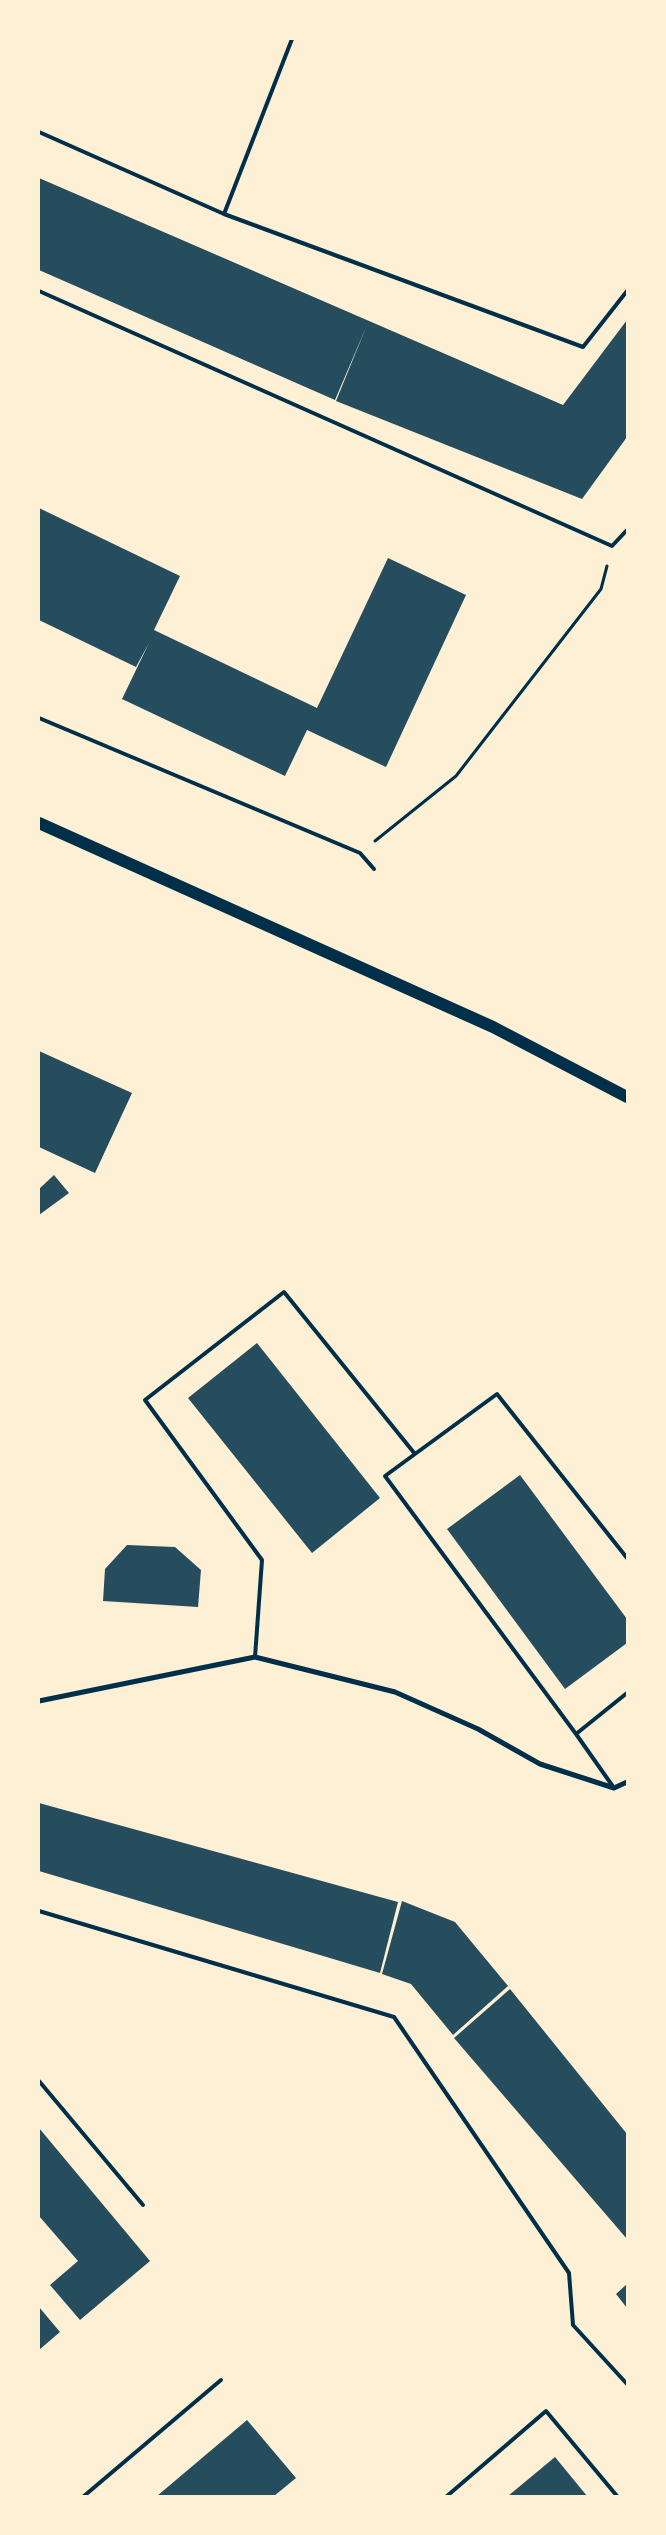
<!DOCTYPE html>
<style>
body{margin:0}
#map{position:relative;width:666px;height:2535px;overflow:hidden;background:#fdf0d5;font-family:Helvetica,sans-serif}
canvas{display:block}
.frame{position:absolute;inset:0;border:40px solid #fdf0d5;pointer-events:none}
</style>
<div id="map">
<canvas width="666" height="2535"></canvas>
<div class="frame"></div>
</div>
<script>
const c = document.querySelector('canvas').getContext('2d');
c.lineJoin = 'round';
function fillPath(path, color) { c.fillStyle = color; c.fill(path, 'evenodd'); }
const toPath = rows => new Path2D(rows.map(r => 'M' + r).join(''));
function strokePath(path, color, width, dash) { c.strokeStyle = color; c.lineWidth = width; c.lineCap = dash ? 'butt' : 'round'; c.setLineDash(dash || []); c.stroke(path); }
const building = toPath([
 [39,178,563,405,627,320,627,437,582,499,336,401,367,325,335,400,39,270],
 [39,508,180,576,154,630,317,708,388,558,466,595,386,767,307,730,285,776,122,699,149,643,136,667,39,620],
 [39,1051,132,1093,95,1173,39,1147],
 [54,1175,69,1193,39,1215,39,1189],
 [257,1343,380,1498,312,1553,188,1398],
 [520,1475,627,1619,627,1643,565,1689,447,1529],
 [127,1545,175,1547,201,1570,198,1607,103,1601,105,1569],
 [39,1803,398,1902,380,1973,39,1871],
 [402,1901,455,1922,508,1986,453,2035,411,1984,382,1974],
 [510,1989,627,2134,627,2239,454,2038],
 [39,2128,150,2261,80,2320,50,2285,78,2261,39,2216],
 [627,2284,627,2308,616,2294],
 [39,2307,60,2332,39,2350],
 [247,2420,296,2478,274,2496,157,2496],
 [555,2457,587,2496,508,2496]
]);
const path = toPath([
 [375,841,456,776,601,589,607,566]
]);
const service = toPath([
 [39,132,224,214,583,347,627,291],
 [224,214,292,39],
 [39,291,612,546,627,530],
 [39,718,360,853,374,869],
 [415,1454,385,1476,576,1734],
 [255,1657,262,1560,145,1400,284,1292,415,1454,497,1394,627,1558],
 [614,1788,576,1734,627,1693],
 [39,1911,394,2017,569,2273,573,2325,627,2384],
 [39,2081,143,2205],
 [84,2496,221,2380],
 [447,2496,546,2411,617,2496]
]);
const minor = toPath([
 [39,1701,255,1657,395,1692,478,1729,540,1764,614,1788,627,1782]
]);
const primary = toPath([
 [39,823,493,1027,627,1097]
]);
fillPath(building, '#264d5e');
strokePath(path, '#003049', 3);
strokePath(service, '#003049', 4);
strokePath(minor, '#003049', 5);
strokePath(primary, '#003049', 12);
</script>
